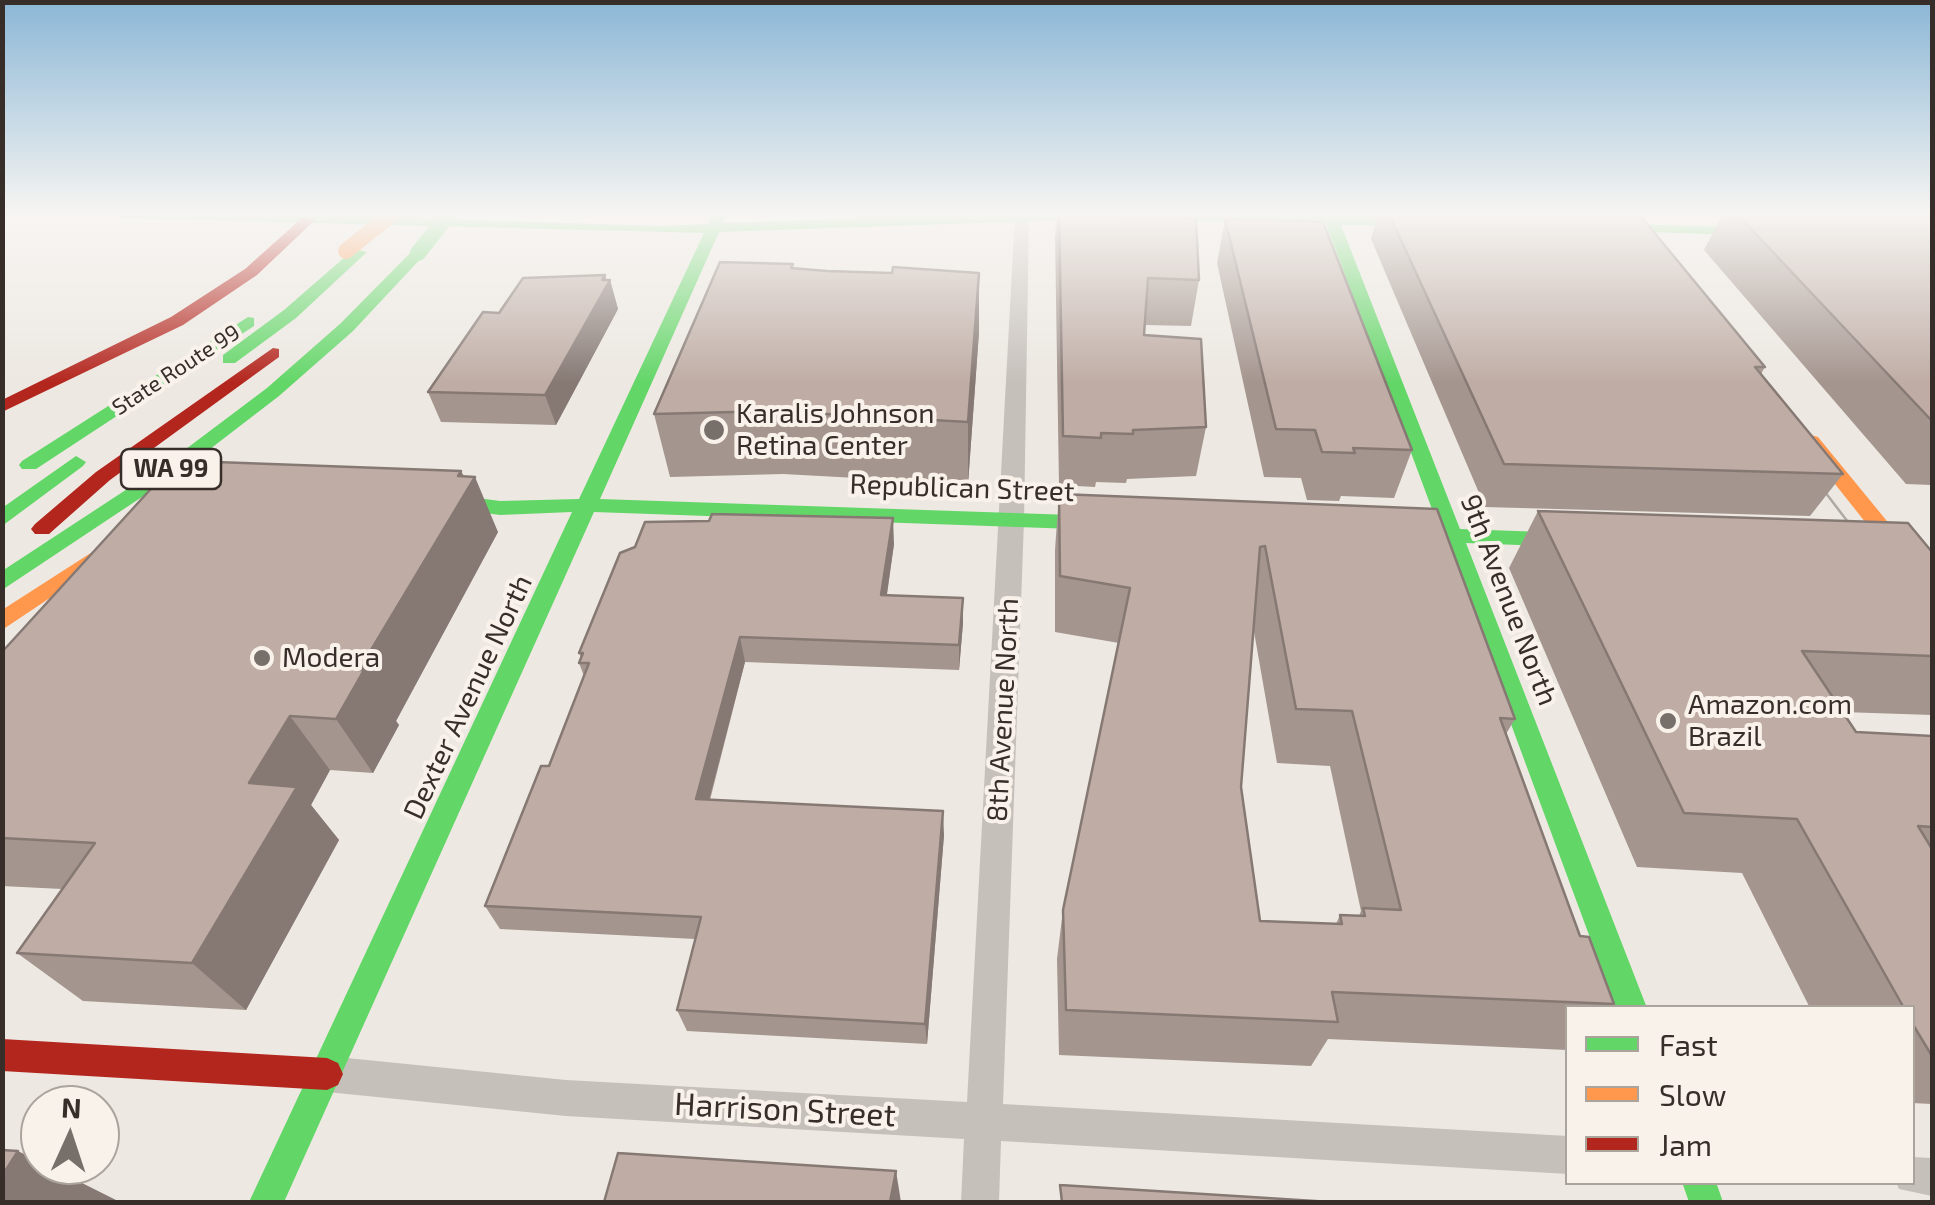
<!DOCTYPE html>
<style>
body{margin:0}
#map{position:relative;width:1935px;height:1205px;overflow:hidden;background:#ede8e2;font-family:"Exo 2",sans-serif}
canvas{display:block}
.frame{position:absolute;inset:0;border:5px solid #372e2a;pointer-events:none}
.legend{position:absolute;left:1565px;top:1005px;width:350px;height:180px;box-sizing:border-box;background:#f9f2ea;border:2px solid #aba49d;margin:0;padding:12px 18px;list-style:none;font-size:30px;color:#372e2a}
.legend li{display:flex;align-items:center;gap:20px;height:50px}
.legend b{width:50px;border:2px solid #aba49d}
.north{position:absolute;left:20px;top:1085px;width:100px;height:100px;box-sizing:border-box;background:#f9f2ea;border:2px solid #aba49d;border-radius:50%;rotate:3deg;font-size:28px;font-weight:700;line-height:40px;text-align:center;color:#372e2a}
.north::after{content:'';display:block;margin:auto;width:35px;height:45px;background:#776f6a;clip-path:polygon(50% 0,100% 100%,50% 72%,0 100%)}
</style>
<div id="map">
<canvas width="1935" height="1205"></canvas>
<div class="frame"></div>
<ul class="legend">
<li><b style="height:12px;background:#63d668"></b>Fast</li>
<li><b style="height:12px;background:#ff974d"></b>Slow</li>
<li><b style="height:12px;background:#b3261e"></b>Jam</li>
</ul>
<div class="north">N</div>
</div>
<script>
const c = document.querySelector('canvas').getContext('2d');
c.lineJoin = 'round';
const toPath = rows => new Path2D(rows.map(r => 'M' + r).join(''));
function fillPath(path, color) { c.fillStyle = color; c.fill(path, 'evenodd'); }
function strokePath(path, color, width, dash) { c.strokeStyle = color; c.lineWidth = width; c.lineCap = dash ? 'butt' : 'round'; c.setLineDash(dash || []); c.stroke(path); }
function label(font, color, halo, rows, align = 'center') {
  c.font = font + ' "Exo 2",sans-serif'; c.lineWidth = 8; c.setLineDash([]); c.textBaseline = 'middle'; c.strokeStyle = halo; c.fillStyle = color; for (const [text, x, y, turn = 0] of rows) {
    c.save(); c.translate(x, y); c.rotate((+turn || 0) * Math.PI / 180); c.textAlign = isNaN(turn) ? turn : align; if (halo) c.strokeText(text, 0, 0); c.fillText(text, 0, 0); c.restore();
  }
}
const street = toPath([
 [1015,214,1029,217,1024,520,1003,1104,1568,1136,1568,1174,1001,1141,999,1202,961,1202,964,1139,566,1116,327,1092,314,1087,309,1074,314,1061,327,1056,566,1080,967,1102,1015,214],
 [1912,1157,1932,1158,1932,1196,1899,1189,1896,1182,1912,1182,1912,1157]
]);
const fast = toPath([
 [114,214,286,214,661,226,708,224,712,214,727,214,723,223,983,214,1337,214,1437,219,1437,225,1432,226,1341,225,1460,529,1572,533,1583,540,1572,547,1466,543,1647,1008,1616,1008,1444,543,1399,541,1388,534,1399,527,1439,528,1326,224,1096,219,719,232,600,499,1102,516,1112,523,1102,530,594,512,284,1202,249,1202,572,512,500,515,426,505,416,498,426,491,500,501,579,499,704,233,121,218,114,214],
 [1594,223,1766,228,1773,232,1766,236,1589,230,1587,227,1594,223],
 [354,249,367,252,296,318,235,363,223,363,223,355,284,310,354,249],
 [413,250,426,253,353,331,279,396,184,469,2,590,2,571,170,461,267,388,341,323,413,250],
 [248,317,254,318,254,326,36,469,22,469,19,465,22,461,248,317],
 [76,456,86,462,83,466,2,526,2,508,76,456],
 [1682,1182,1716,1182,1723,1202,1689,1202,1682,1182]
]);
const slow = toPath([
 [1811,435,1818,437,1932,576,1932,598,1924,596,1804,445,1801,441,1811,435],
 [125,531,136,538,132,543,2,630,2,610,125,531]
]);
const jam = toPath([
 [303,217,315,220,257,275,183,325,2,412,2,400,171,317,245,269,303,217],
 [273,348,279,349,279,357,110,480,49,534,35,534,31,529,35,524,96,472,273,348],
 [2,1039,327,1058,338,1063,343,1074,338,1085,327,1090,2,1071,2,1039]
]);
const tram = toPath([
 [1809,471,1864,543]
]);
const fastBridge = toPath([
 [418,253,449,214]
]);
const slowBridge = toPath([
 [346,251,392,214]
]);
const wall = toPath([
 [1057,214,1122,214,1199,280,1191,326,1145,325,1144,335,1206,427,1196,476,1127,479,1126,483,1096,482,1095,487,1059,485,1055,237],
 [1378,214,1639,214,1765,367,1761,374,1843,474,1810,516,1485,507,1371,239],
 [1723,214,1932,214,1932,485,1906,484,1704,250],
 [1225,219,1412,450,1394,498,1341,496,1339,501,1307,500,1301,478,1264,477,1217,263],
 [793,268,979,332,968,484,783,474,670,477,654,414],
 [605,275,606,280,610,280,618,309,556,425,441,422,428,392,499,313],
 [461,471,498,532,396,721,399,725,373,773,330,770,311,805,339,840,246,1010,83,1001,17,953,62,889,2,886,2,652],
 [1059,494,1437,509,1515,719,1506,734,1580,936,1614,1004,1610,1008,1568,1008,1567,1050,1328,1039,1311,1066,1059,1055,1057,959,1063,910,1119,643,1055,632,1055,550],
 [1253,626,1277,763,1330,766,1361,911,1359,916,1340,915,1336,924,1260,921,1241,787],
 [1538,511,1932,552,1932,715,1842,712,1856,732,1932,736,1932,1104,1912,1103,1912,1008,1810,1008,1742,873,1637,867,1509,568],
 [894,544,887,595,963,598,963,623,959,670,745,662,710,800,944,835,927,1044,687,1031,677,1010,695,939,500,929,485,906,549,766,584,676,579,663,581,658,579,653]
]);
const shadedWall = toPath([
 [979,273,979,332,968,484,968,422],
 [605,275,608,285,610,280,618,309,556,425,545,395],
 [461,471,468,488,475,477,498,532,396,721,399,725,373,773,336,719],
 [893,518,894,544,883,620,881,595],
 [963,598,963,623,959,670,959,645],
 [740,637,745,662,703,823,696,799],
 [290,716,330,770,311,805,339,840,246,1010,192,963,249,783],
 [943,811,944,835,927,1044,925,1024],
 [18,1151,40,1162,40,1165,46,1165,120,1202,2,1202,2,1176],
 [896,1171,901,1202,890,1202]
]);
const building = toPath([
 [1059,214,1122,214,1122,216,1196,218,1199,280,1148,278,1144,335,1201,339,1206,427,1133,430,1133,434,1101,433,1101,438,1063,436,1059,214],
 [1389,214,1639,214,1765,367,1755,367,1843,474,1504,464,1389,214],
 [1737,214,1932,214,1932,421,1737,214],
 [1225,219,1323,222,1412,450,1353,448,1355,453,1322,452,1315,430,1276,429,1225,219],
 [720,262,793,264,791,268,827,271,892,273,893,267,979,273,968,422,773,411,654,414,720,262],
 [605,275,602,280,610,280,545,395,428,392,483,312,499,313,523,278,605,275],
 [189,461,461,471,458,476,475,477,359,670,364,670,336,719,290,716,249,783,297,787,192,963,17,953,95,843,2,838,2,652,169,469,181,470,189,461],
 [1059,494,1437,509,1515,719,1500,718,1580,936,1589,937,1614,1004,1332,992,1338,1022,1066,1010,1063,910,1130,588,1060,576,1059,494],
 [1265,546,1296,709,1352,711,1401,910,1363,908,1365,916,1340,915,1342,924,1260,921,1241,787,1260,547,1265,546],
 [1538,511,1908,523,1932,552,1932,656,1802,651,1856,732,1932,736,1932,827,1918,826,1932,849,1932,1056,1912,1023,1912,1008,1904,1008,1797,819,1684,813,1538,511],
 [712,514,893,518,881,595,963,598,959,645,740,637,696,799,943,811,925,1024,677,1010,701,917,485,906,541,766,549,766,589,663,579,663,583,653,579,653,620,553,635,547,645,522,709,521,712,514],
 [2,1150,18,1151,2,1176,2,1150],
 [618,1153,896,1171,890,1202,604,1202,618,1153],
 [1060,1185,1331,1202,1062,1202,1060,1185]
]);
const markers = [
 [714,430,12,"#776f6a"],
 [262,658,10,"#776f6a"],
 [1668,721,10,"#776f6a"]
];
const farStreetnames = [
 ["State Route 99",176,370,-33]
];
const shields = [
 [171,469,100]
];
const shieldNames = [
 ["WA 99",171,469]
];
const poiNames = [
 ["Karalis Johnson",736,414],
 ["Retina Center",736,446],
 ["Modera",282,658],
 ["Amazon.com",1688,705],
 ["Brazil",1688,737]
];
const streetNames = [
 ["Republican Street",962,488,2],
 ["9th Avenue North",1509,600,69],
 ["Dexter Avenue North",468,697,-65],
 ["8th Avenue North",1003,710,-87]
];
const nearStreetnames = [
 ["Harrison Street",785,1110,3]
];
fillPath(street, '#c6c0bb');
fillPath(fast, '#63d668');
fillPath(slow, '#ff974d');
fillPath(jam, '#b3261e');
strokePath(tram, '#aea9a5', 2.5);
strokePath(fastBridge, '#63d668', 16);
strokePath(slowBridge, '#ff974d', 16);
fillPath(wall, '#a4958e');
fillPath(shadedWall, '#867974');
fillPath(building, '#bfada5');
strokePath(building, '#867974', 2.5);
const sky = c.createLinearGradient(0, 0, 0, 383);
sky.addColorStop(0, '#8bb7d6');
sky.addColorStop(0.56, '#f7f5f2');
sky.addColorStop(1, '#f7f5f200');
c.fillStyle = sky;
c.fillRect(0, 0, 1935, 383);
for (const [x, y, r, color] of markers) { const dot = new Path2D(); dot.arc(x, y, r, 0, 2 * Math.PI); c.fillStyle = color; c.fill(dot); strokePath(dot, '#f9f2ea', 4); }
label('22px', '#372e2a', '#f9f2ea', farStreetnames);
for (const [x, y, w] of shields) { const box = new Path2D(); box.roundRect(x - w / 2, y - 20, w, 40, 8); c.fillStyle = '#f9f2ea'; c.fill(box); strokePath(box, '#372e2a', 2.5); }
label('bold 25px', '#372e2a', null, shieldNames);
label('28px', '#372e2a', '#f9f2ea', poiNames, 'left');
label('28px', '#372e2a', '#f9f2ea', streetNames);
label('32px', '#372e2a', '#f9f2ea', nearStreetnames);
</script>
